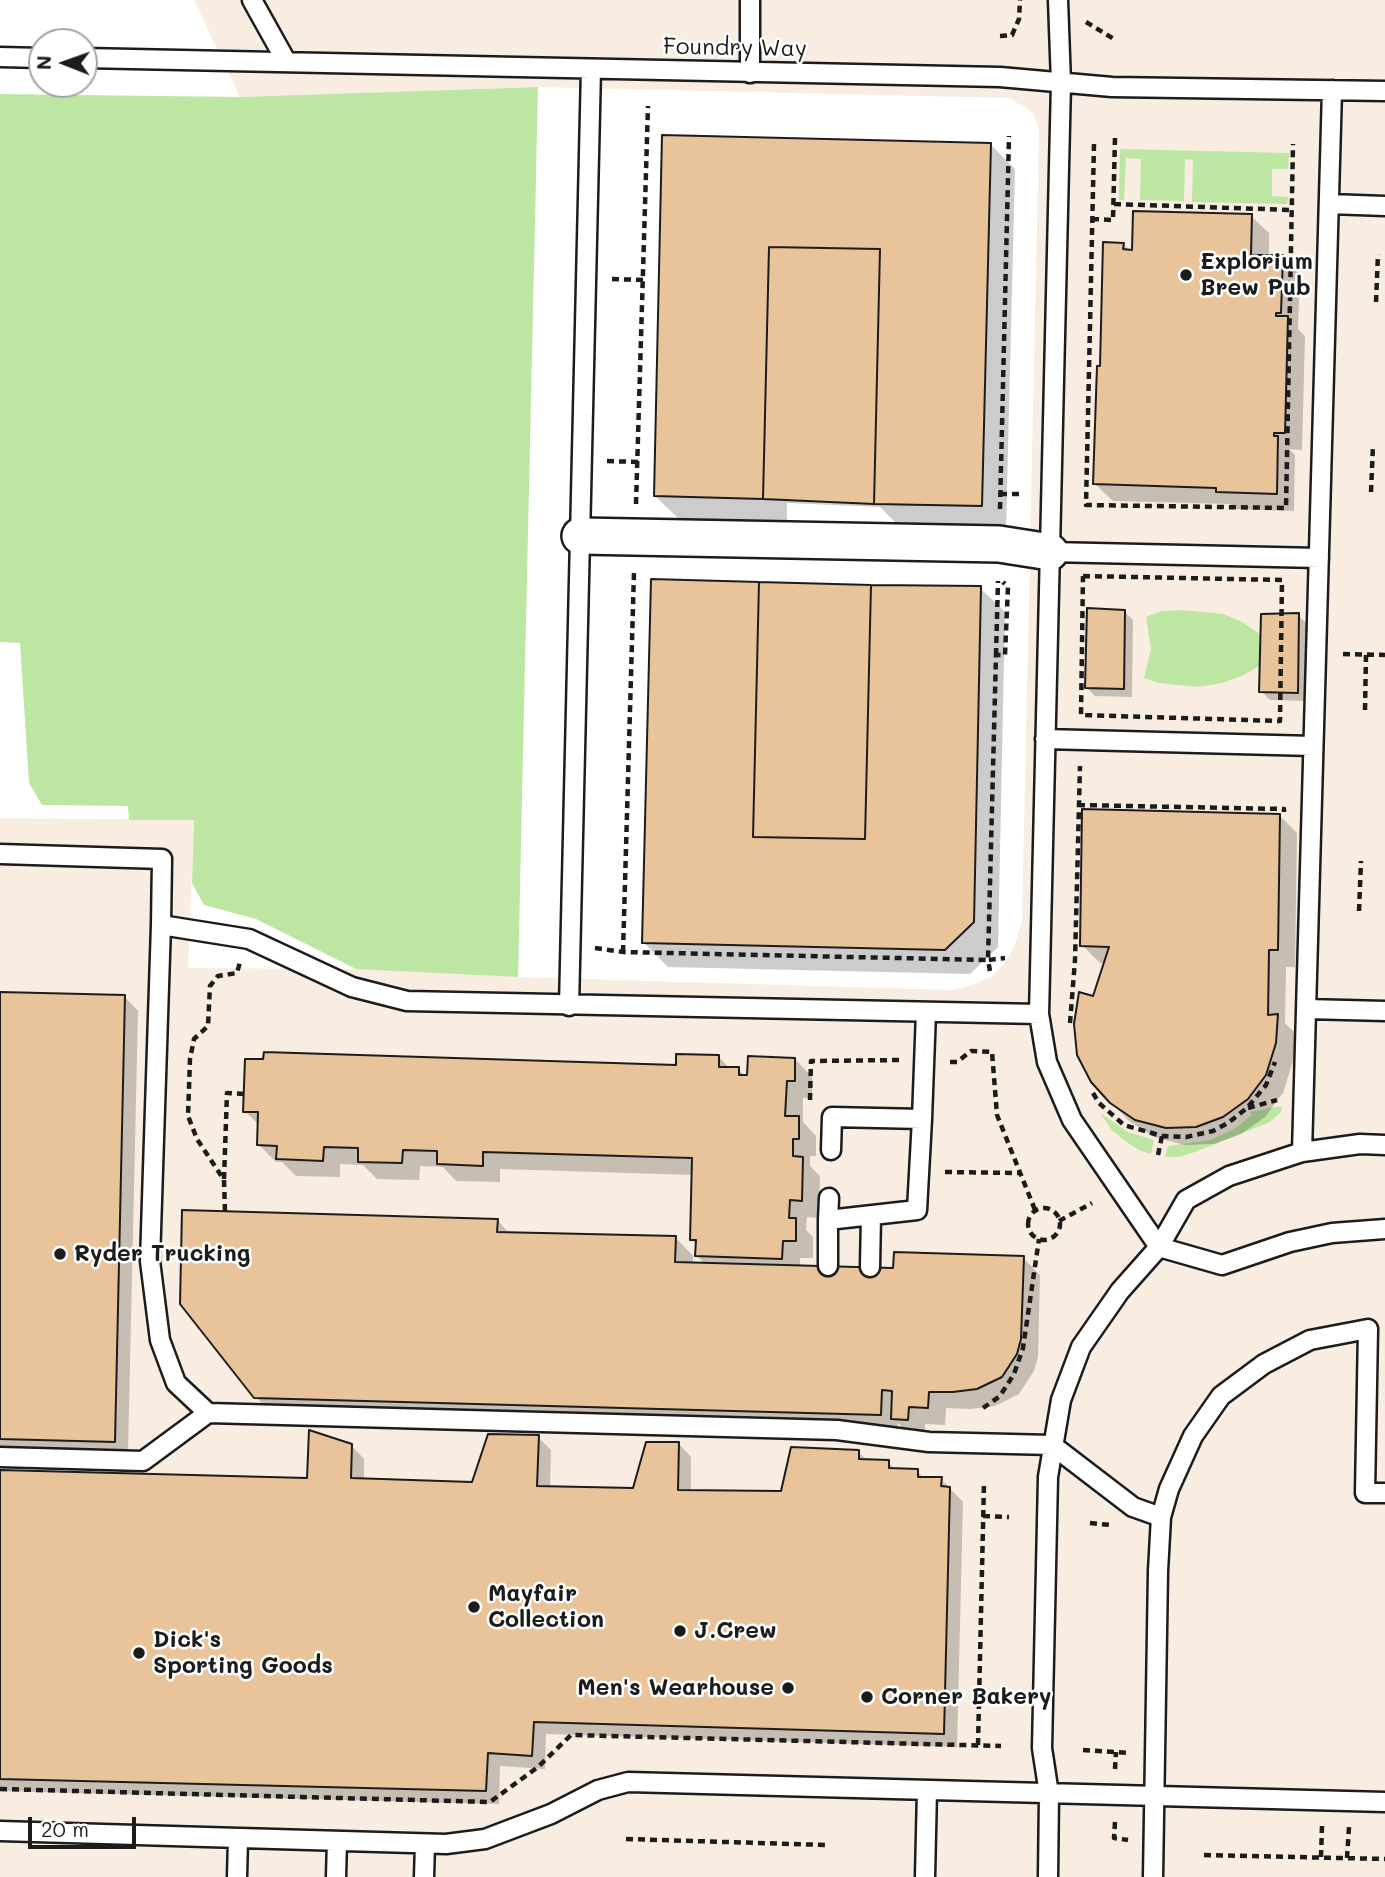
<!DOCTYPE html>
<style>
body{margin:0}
#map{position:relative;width:1385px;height:1877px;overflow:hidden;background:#fff;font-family:Mali,sans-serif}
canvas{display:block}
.north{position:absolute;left:28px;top:28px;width:70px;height:70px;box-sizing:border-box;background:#fff;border:2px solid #a4a4a4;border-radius:50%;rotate:271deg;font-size:19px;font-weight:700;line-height:28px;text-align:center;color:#1c1c1c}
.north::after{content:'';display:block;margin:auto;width:24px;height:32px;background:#1c1c1c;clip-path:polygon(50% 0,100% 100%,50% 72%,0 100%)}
.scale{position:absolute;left:28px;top:1817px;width:108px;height:32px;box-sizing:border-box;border:4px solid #1c1c1c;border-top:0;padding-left:9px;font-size:21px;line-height:24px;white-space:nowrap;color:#1c1c1c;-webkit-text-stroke:5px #fff;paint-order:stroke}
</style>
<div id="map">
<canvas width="1385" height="1877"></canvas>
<div class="north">N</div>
<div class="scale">20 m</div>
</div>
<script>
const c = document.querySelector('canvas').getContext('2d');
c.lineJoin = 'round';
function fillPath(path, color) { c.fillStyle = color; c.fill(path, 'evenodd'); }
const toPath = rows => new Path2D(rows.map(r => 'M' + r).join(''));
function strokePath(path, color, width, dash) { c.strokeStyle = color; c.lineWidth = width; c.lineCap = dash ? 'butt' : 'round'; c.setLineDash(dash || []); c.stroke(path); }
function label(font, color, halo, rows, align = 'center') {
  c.font = font + ' Mali,sans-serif'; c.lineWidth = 5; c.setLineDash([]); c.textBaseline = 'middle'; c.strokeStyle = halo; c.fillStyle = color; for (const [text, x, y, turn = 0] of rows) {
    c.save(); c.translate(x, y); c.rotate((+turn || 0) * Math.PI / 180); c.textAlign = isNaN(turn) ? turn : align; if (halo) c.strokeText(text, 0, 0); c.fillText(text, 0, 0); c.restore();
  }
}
const built = toPath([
 [194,0,1385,0,1385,1877,0,1877,0,818,194,820,188,968,356,969,518,977,951,990,973,985,992,976,1006,962,1015,944,1022,921,1039,130,1034,116,1027,108,1007,98,538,87,240,97]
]);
const green = toPath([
 [538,87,518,977,356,969,256,919,204,905,192,883,194,820,129,820,128,806,42,805,29,783,20,643,0,642,0,94,240,97],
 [1120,149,1289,153,1288,169,1272,169,1272,196,1288,197,1287,204,1192,202,1193,160,1185,159,1184,201,1140,200,1141,159,1126,158,1124,200,1119,200],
 [1182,610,1223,614,1242,622,1260,634,1259,666,1244,675,1222,683,1198,687,1158,683,1144,678,1151,649,1146,617,1161,611],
 [1282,1106,1281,1112,1270,1122,1195,1152,1178,1157,1165,1157,1168,1146,1210,1140,1233,1130,1252,1115,1250,1112],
 [1100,1113,1128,1132,1154,1140,1151,1154,1139,1150,1125,1141,1112,1130]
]);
const shadow = toPath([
 [990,144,1015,169,1006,530,900,527,880,507,787,503,787,523,680,520,655,496],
 [1251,216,1269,233,1269,257,1282,257,1300,274,1298,329,1305,336,1302,450,1289,449,1295,455,1294,511,1235,509,1230,504,1113,501,1095,484,1102,368,1123,244,1130,251],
 [980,588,1005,612,998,947,970,974,668,967,643,942],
 [1124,611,1133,620,1132,697,1095,696,1087,688],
 [1298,615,1307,624,1306,701,1270,700,1261,691],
 [1280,816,1297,833,1295,967,1286,967,1285,1023,1295,1033,1293,1061,1283,1093,1265,1117,1241,1134,1214,1144,1185,1145,1154,1137,1129,1121,1111,1102,1095,999,1106,963,1100,963,1082,945],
 [0,994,125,997,138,1011,128,1454,0,1451],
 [719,1057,730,1069,738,1069,746,1077,795,1059,812,1077,812,1098,803,1098,803,1122,816,1136,816,1156,810,1156,810,1166,820,1176,819,1218,807,1217,806,1230,813,1237,813,1258,800,1258,800,1267,895,1270,1023,1258,1040,1275,1038,1357,1034,1371,1019,1394,995,1406,971,1409,946,1408,945,1425,925,1424,925,1436,911,1436,898,1423,898,1432,274,1415,256,1397,497,1220,510,1234,676,1238,693,1256,693,1264,706,1265,697,1256,697,1245,691,1239,693,1175,500,1169,500,1182,456,1181,443,1167,420,1166,419,1180,377,1179,363,1165,340,1164,340,1177,296,1176,282,1162,276,1162,259,1145,260,1126,245,1111,678,1067],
 [538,1437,551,1450,550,1488,635,1490,678,1443,691,1457,691,1491,782,1493,858,1452,868,1461,888,1462,896,1470,917,1471,925,1479,941,1479,963,1502,957,1747,546,1734,545,1769,500,1766,499,1804,0,1791,0,1471,309,1480,351,1445,364,1459,364,1481,473,1484]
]);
const building = toPath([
 [662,135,991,143,982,506,874,504,880,249,769,247,763,499,654,496,662,135],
 [1133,211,1252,214,1251,255,1283,255,1281,313,1276,313,1276,316,1288,316,1285,433,1274,433,1274,436,1278,436,1277,494,1216,492,1216,488,1093,484,1097,366,1100,366,1103,242,1124,243,1123,249,1132,250,1133,211],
 [769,247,880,249,874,504,763,499,769,247],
 [651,579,759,582,753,837,865,839,871,585,981,586,974,922,945,950,642,943,651,579],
 [759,582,871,585,865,839,753,837,759,582],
 [1087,608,1125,610,1124,689,1085,688,1087,608],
 [1299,613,1298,693,1259,692,1261,614,1299,613],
 [1082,809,1280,814,1278,950,1269,950,1268,1015,1278,1014,1276,1043,1266,1075,1248,1099,1223,1117,1196,1127,1166,1128,1135,1120,1110,1103,1091,1082,1077,1055,1074,1024,1079,992,1093,996,1109,947,1080,946,1082,809],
 [0,992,125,995,115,1442,0,1439,0,992],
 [264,1052,676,1065,676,1054,719,1055,719,1067,739,1067,739,1075,747,1075,748,1056,795,1058,795,1081,787,1081,785,1116,799,1116,799,1139,793,1139,793,1156,803,1157,802,1201,790,1200,789,1218,796,1218,796,1241,783,1241,782,1259,695,1256,696,1240,690,1240,692,1158,483,1152,483,1166,437,1164,437,1151,403,1150,402,1163,358,1162,358,1148,324,1147,323,1161,276,1159,277,1146,257,1145,258,1112,243,1112,245,1059,263,1059,264,1052],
 [182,1210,498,1219,497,1232,676,1236,675,1262,893,1268,894,1252,1024,1256,1021,1339,1017,1354,1002,1377,977,1389,953,1392,929,1392,928,1408,909,1407,908,1420,891,1419,892,1391,882,1390,881,1415,254,1398,180,1304,182,1210],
 [309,1430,352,1444,351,1478,472,1482,488,1434,539,1435,537,1486,633,1488,646,1442,679,1442,678,1490,781,1491,791,1447,859,1450,859,1459,889,1460,889,1468,918,1469,918,1477,942,1477,941,1486,950,1487,944,1734,534,1722,532,1756,488,1753,486,1791,0,1779,0,1470,307,1478,309,1430]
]);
const path = toPath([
 [1086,22,1114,39],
 [1000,36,1012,35,1019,19,1020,0],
 [1094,144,1086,505,1286,508,1293,144],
 [1114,204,1292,210],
 [1092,219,1113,220,1115,137],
 [612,279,643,280],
 [1376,302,1378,254],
 [607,461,638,462],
 [1371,492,1373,445],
 [1000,494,1024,494],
 [636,504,648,106],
 [1000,509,1009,136],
 [1083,576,1282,580,1280,721,1081,715,1083,576],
 [1343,654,1385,655],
 [996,655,998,581],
 [1365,710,1366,654],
 [1078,805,1284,809,1284,812],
 [1359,911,1361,861],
 [595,948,623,952,988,960,996,655,1005,655,1008,587,1003,582],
 [623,952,634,572],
 [990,971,988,960,1005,958],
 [1070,1023,1075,960,1080,766],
 [950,1062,957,1062,971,1051,992,1052,997,1115,1035,1210],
 [1093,1093,1099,1103,1124,1125,1162,1136,1186,1137,1213,1131,1228,1123,1247,1108,1266,1085,1275,1062],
 [810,1100,811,1061,899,1060],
 [1248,1108,1277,1100],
 [1158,1155,1162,1136],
 [945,1172,1021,1173],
 [224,1179,227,1093,244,1094],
 '1028 1224a16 16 0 1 1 32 0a16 16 0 1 1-32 0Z',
 [225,1211,224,1180,197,1139,188,1116,190,1059,194,1039,208,1026,210,986,218,976,237,973,240,962],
 [1059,1221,1092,1203],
 [983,1408,1000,1396,1014,1374,1023,1348,1039,1239],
 [983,1516,1009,1517],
 [1090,1523,1111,1525],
 [978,1745,984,1483],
 [1083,1750,1129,1753],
 [1115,1769,1116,1752],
 [0,1789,490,1802,538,1767,571,1735,1001,1746],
 [1115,1822,1114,1838,1128,1840],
 [626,1839,826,1845],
 [1204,1855,1385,1859],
 [1321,1857,1322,1826],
 [1347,1858,1349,1827]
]);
const lane = toPath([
 [252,0,286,61],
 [750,0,750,73],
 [1058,0,1061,83,1039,1014,1047,1062,1072,1120,1159,1247,1222,1265,1290,1242,1332,1233,1385,1229],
 [0,57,42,58],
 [84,58,1000,77,1112,87,1385,91],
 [1329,204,1385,206],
 [1050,552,1319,558],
 [1045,739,1313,746],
 [0,854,162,859,161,925],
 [569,1006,591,69],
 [1306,1009,1385,1011],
 [922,1119,926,1012],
 [1302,1152,1332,90],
 [829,1198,828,1220,917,1210,922,1119,832,1117,831,1150],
 [828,1266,828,1220],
 [870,1267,871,1216],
 [208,1413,176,1383,160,1340,150,1261,161,925,249,939,352,987,407,1001,1039,1014],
 [0,1457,143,1461,208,1413,837,1430,929,1442,1052,1445,1133,1507,1161,1517],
 [0,1831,446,1844,485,1839,551,1814,598,1790,628,1782,1385,1802],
 [237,1877,238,1839],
 [336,1877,337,1841],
 [424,1877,425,1844],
 [925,1877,927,1790],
 [1048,1877,1049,1794,1042,1748,1048,1477,1061,1400,1081,1347,1120,1291,1159,1247,1186,1200,1229,1176,1302,1152,1360,1144,1385,1145],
 [1153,1877,1158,1571,1161,1517,1169,1489,1193,1436,1221,1396,1264,1364,1310,1340,1368,1329,1365,1493,1385,1493]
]);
const street = toPath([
 [580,536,999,544,1050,552]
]);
const markers = [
 [1186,275,7,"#1c1c1c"],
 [60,1254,7,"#1c1c1c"],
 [474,1607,7,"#1c1c1c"],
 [680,1631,7,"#1c1c1c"],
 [139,1653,7,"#1c1c1c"],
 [788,1688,7,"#1c1c1c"],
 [867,1697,7,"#1c1c1c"]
];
const streetNames = [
 ["Foundry Way",735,48,1]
];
const poiNames = [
 ["Explorium",1200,262],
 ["Brew Pub",1200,288],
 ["Ryder Trucking",74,1254],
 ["Mayfair",488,1594],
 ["Collection",488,1620],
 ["J.Crew",694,1631],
 ["Dick's",153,1640],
 ["Sporting Goods",153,1666],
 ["Men's Wearhouse",774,1688,"right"],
 ["Corner Bakery",881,1697]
];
fillPath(built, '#f8ede0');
fillPath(green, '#bde6a2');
fillPath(shadow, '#0003');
fillPath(building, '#e9c399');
strokePath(building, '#1c1c1c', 2);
strokePath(lane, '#1c1c1c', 23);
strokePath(street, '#1c1c1c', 40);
strokePath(path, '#1c1c1c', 4.5, [7, 5]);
strokePath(lane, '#fff', 18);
strokePath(street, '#fff', 35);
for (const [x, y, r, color] of markers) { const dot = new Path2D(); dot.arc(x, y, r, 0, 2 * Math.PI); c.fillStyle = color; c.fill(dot); strokePath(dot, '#fff', 2.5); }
label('23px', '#1c1c1c', '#fff', streetNames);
label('bold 23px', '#1c1c1c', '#fff', poiNames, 'left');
</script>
